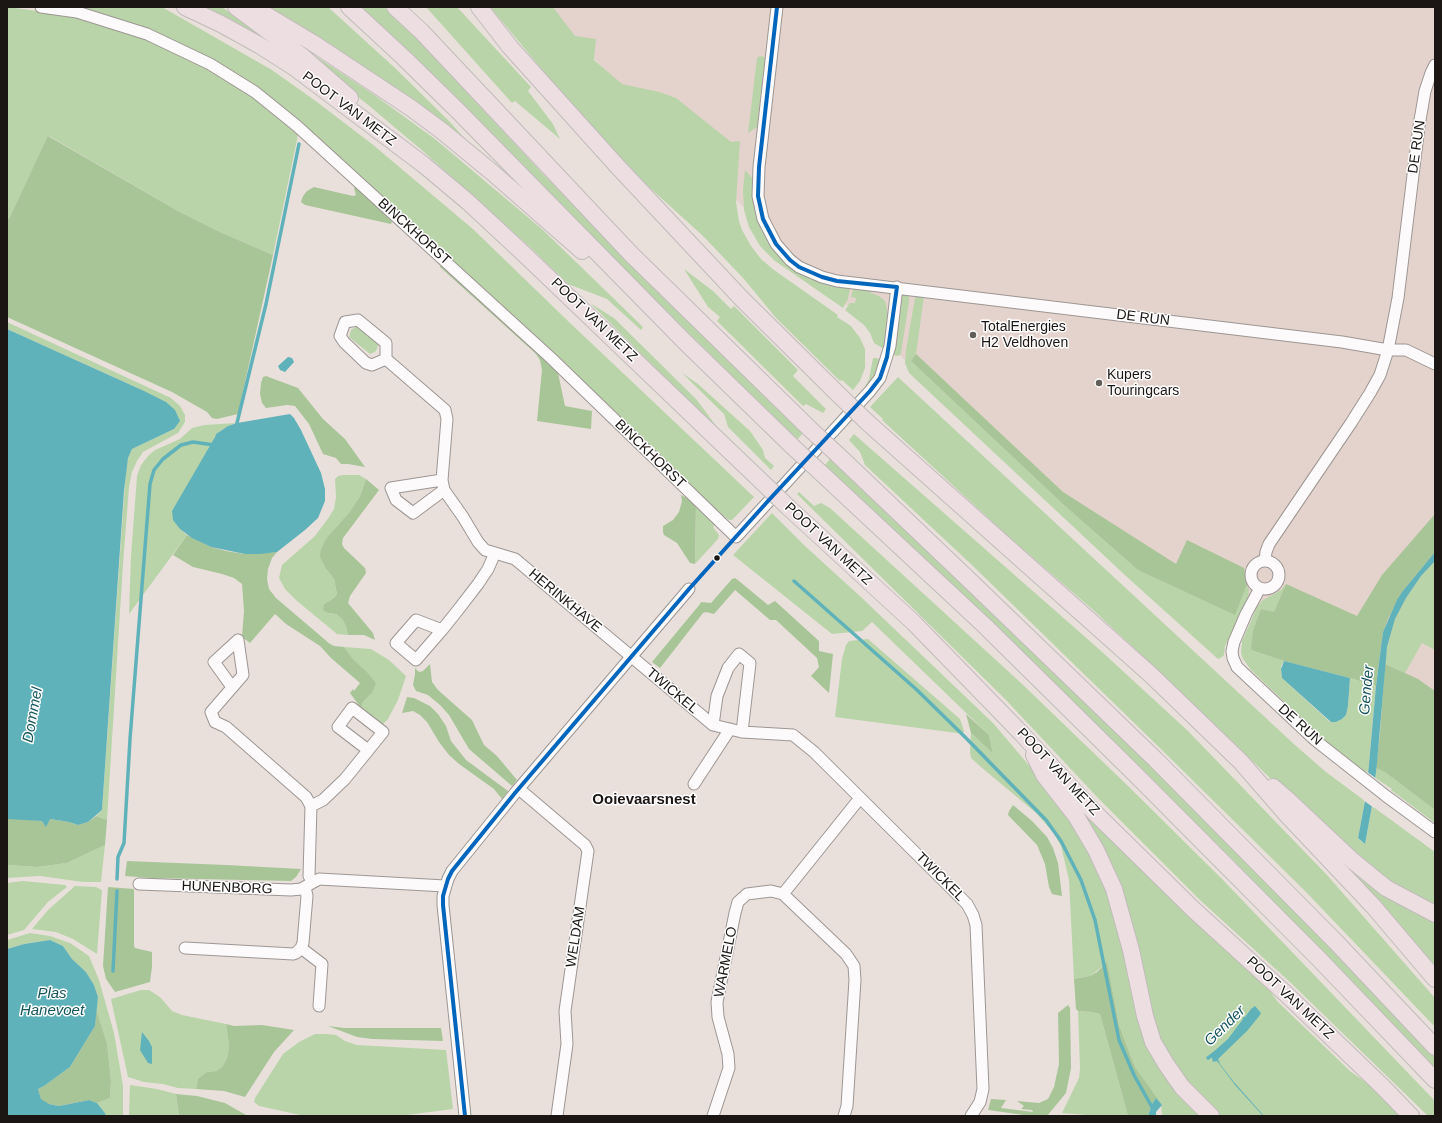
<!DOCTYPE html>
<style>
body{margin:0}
#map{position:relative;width:1442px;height:1123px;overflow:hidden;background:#e9e0dc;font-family:Arial,sans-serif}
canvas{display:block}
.frame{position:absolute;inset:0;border:8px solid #1b1614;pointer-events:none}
</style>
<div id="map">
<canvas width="1442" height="1123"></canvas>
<div class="frame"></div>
</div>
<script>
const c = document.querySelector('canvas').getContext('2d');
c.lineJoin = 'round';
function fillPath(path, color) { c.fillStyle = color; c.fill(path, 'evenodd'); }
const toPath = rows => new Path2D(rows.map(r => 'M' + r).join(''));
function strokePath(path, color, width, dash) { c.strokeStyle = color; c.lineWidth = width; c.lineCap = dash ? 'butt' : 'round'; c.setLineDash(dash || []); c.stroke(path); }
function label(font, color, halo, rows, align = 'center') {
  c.font = font + ' Arial,sans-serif'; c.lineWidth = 3; c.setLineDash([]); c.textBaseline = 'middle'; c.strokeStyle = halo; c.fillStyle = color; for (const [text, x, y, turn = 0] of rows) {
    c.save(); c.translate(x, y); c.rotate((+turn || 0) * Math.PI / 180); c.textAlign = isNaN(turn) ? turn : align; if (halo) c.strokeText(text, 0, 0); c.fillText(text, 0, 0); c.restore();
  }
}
const built = toPath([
 [547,7,1435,7,1435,697,1433,695,1245,606,1134,577,647,116]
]);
const green = toPath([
 [7,7,75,16,145,39,206,69,252,97,298,135,273,255,220,232,178,211,49,136,9,219,7,216],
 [73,7,162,7,272,70,317,102,372,144,474,230,569,322,754,497,732,520,729,520,724,516,721,519,449,257,304,127,258,90],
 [203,7,222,7,300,60],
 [264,7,328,7,395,68,450,122,474,149],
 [359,7,384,7,407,28,540,171,703,336,803,433,797,440],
 [426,7,457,7,531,87,528,91,553,124,560,139,515,101,512,103],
 [490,7,553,7,575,36,596,39,594,60,622,84,659,92,676,98,731,142,740,141,736,202,739,221,742,230,751,246,761,259,774,270,838,315,837,317,851,326,860,338,865,349,865,368,860,381,853,390,842,380,840,381,776,318,744,279,703,236,649,187,602,138,550,79],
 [308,51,373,94,435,139,543,230,643,327,641,330,607,299,568,284,531,248,424,152,367,104,305,55],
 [760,56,765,57,757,127,748,133,757,58],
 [745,170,752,178,752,187,755,212,765,236,772,247,802,274,819,282,850,288,848,299,843,308,775,261,760,246,749,227,744,210,743,190],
 [684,269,713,291,731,309,734,306,798,370,793,376,826,409,823,413,806,404,803,406,717,321,720,317,708,307],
 [853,289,871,291,871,293,879,296,885,301,887,308,887,313,889,313,884,349,874,343,870,333,864,325,845,310,850,303,855,303,856,298,851,297],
 [906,294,909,297,909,302,901,353,900,355,897,356,894,355,901,297],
 [918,296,924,296,916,354,911,361,1064,505,1138,570,1234,614,1247,584,1249,590,1248,600,1225,646,1224,655,1222,657,1218,659,1127,577,909,373,905,363,906,350,915,298],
 [590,303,614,318,697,400,722,434],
 [7,322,171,398,180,406,185,415,185,422,178,433,143,452,137,461,132,472,129,487,123,564,107,820,96,816,102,810,126,470,128,458,132,449,174,429,142,390,7,329],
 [359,325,379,343,376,351,370,354,349,337,351,330],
 [873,358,877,358,881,361,877,372,864,389,869,379],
 [682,373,698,384,750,431,763,450,765,458,774,466,771,470,728,427,724,414],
 [898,377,1295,745,1326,772,1365,801,1358,838,1361,841,1365,844,1372,806,1435,852,1435,908,1398,888,1298,805,1162,674,1092,609,1009,537,882,420,883,419,870,407],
 [237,423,228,426,216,434,180,529,187,535,129,614,131,556,137,476,141,465,149,455,155,450,180,439,192,428,204,425],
 [854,434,1100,650,1188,731,1327,875,1435,998,1435,1027,1307,893,1164,752,974,567,865,465,860,452,849,440],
 [830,459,960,580,1150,765,1330,947,1426,1048,1435,1057,1435,1070,1236,863,953,585,825,465],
 [343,475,359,475,366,479,360,496,349,513,327,570,334,579,337,594,334,598,324,604,328,613,336,614,342,619,346,626,348,635,337,634,297,601,285,589,279,578,282,565,315,536,329,517,334,509,336,497,335,479,338,476],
 [799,492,814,506,821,503,830,508,1021,683,1127,785,1223,880,1435,1101,1435,1116,1428,1116,1292,984,1201,901,1098,798,1005,699,797,494],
 [696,503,717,523,713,527,719,535,718,539,695,564],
 [772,513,805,546,862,598,993,723,1060,802,1111,890,1142,1017,1206,1116,1162,1116,1161,1105,1135,1067,1119,1025,1107,963,1090,976,1074,979,1069,880,1061,846,1053,832,1036,813,981,767,971,758,970,752,971,733,993,752,989,735,872,622,862,631,832,634,733,555],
 [1435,561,1435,650,1422,643,1405,673,1385,664,1387,647,1395,619,1406,598,1421,576],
 [1286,584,1274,612,1261,609,1251,650,1284,661,1281,666,1282,678,1330,722,1336,722,1342,719,1346,715,1348,706,1350,678,1376,686,1368,774,1323,739,1251,670,1243,659,1241,653,1242,641,1257,607,1263,600,1281,590],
 [868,639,960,719,964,731,963,733,957,733,835,717,842,659,846,645,849,641],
 [344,647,371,649,389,660,406,676,398,700,388,719,383,724,361,708,363,702,372,693,364,669,354,660],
 [1376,768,1386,773,1435,810,1435,823,1391,790,1392,789,1386,785,1375,778],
 [1085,810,1260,978,1278,1002,1350,1071,1378,1091,1402,1116,1217,1116,1185,1082,1158,1041,1135,950,1079,815],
 [1311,828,1435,920,1435,969],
 [105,845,101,882,83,882,40,876,7,878,7,865,37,867,67,863],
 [23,881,65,885,67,887,48,902,24,930,7,935,7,883],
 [75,886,96,887,102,890,97,954,73,939,56,932,32,929,48,910],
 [30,933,50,936,70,943,89,956,99,980,114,1033,123,1086,123,1116,106,1116,105,1113,97,1103,110,1098,111,1081,107,1043,96,1009,98,997,94,985,86,972,72,959,63,946,50,940,24,944,7,949,7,940],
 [141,990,149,990,160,997,172,1011,182,1015,226,1024,229,1046,227,1058,222,1067,216,1071,207,1072,197,1083,196,1089,178,1088,163,1084,144,1082,128,1077,111,999],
 [1078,1011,1091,1012,1100,1014,1128,1116,1098,1116,1062,1113,1079,1078,1080,1068],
 [315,1034,326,1034,336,1035,345,1041,357,1045,446,1050,453,1109,399,1116,305,1116,259,1106,254,1102,255,1098,283,1054,299,1042],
 [130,1085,157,1089,176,1094,179,1116,129,1116]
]);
const forest = toPath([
 [48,136,178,211,220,232,273,255,238,414,217,419,212,418,207,412,172,392,7,317,7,216,9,219],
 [356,186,389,218,392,222,391,224,305,205,301,202,303,196,307,191,314,187,353,196,356,195,354,188],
 [442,262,546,359,558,373,565,406,592,411,591,429,537,421,542,370,540,360,535,353,440,267],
 [916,354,1063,492,1176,564,1187,540,1244,568,1247,584,1235,615,1138,570,1064,505,911,361],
 [266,376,298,388,323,419,345,439,365,467,348,464,341,464,336,458,323,454,309,424,295,406,287,405,266,408,262,403,260,394,261,383,263,377],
 [366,479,379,490,343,538,342,544,344,548,365,568,366,573,350,596,348,603,373,633,375,640,364,635,348,635,346,626,342,619,336,614,328,613,323,610,324,604,334,598,337,594,334,579,327,570,320,557,321,549,326,539,349,513,360,496],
 [681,495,696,503,695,564,690,563,677,543,664,535,663,532,663,526,673,520,679,512,682,501],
 [1435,514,1435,552,1402,592,1388,619,1383,632,1376,686,1350,678,1287,662,1251,650,1253,631,1261,609,1274,612,1286,584,1357,616,1382,575],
 [187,535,211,547,226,551,245,554,277,552,272,558,268,569,267,579,269,589,276,598,330,644,334,646,344,647,354,660,364,669,376,683,372,693,363,702,361,708,350,693,353,689,354,691,360,683,331,658,320,646,286,624,275,614,250,643,242,637,244,611,242,584,234,578,222,574,193,567,173,555],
 [735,578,739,581,768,605,775,601,819,641,819,651,833,654,829,693,811,676,819,667,817,658,776,620,770,620,735,590,714,614,706,612,703,613,660,668,652,662,700,604,701,602,711,603,732,579],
 [430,664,432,682,438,690,472,720,484,745,497,756,517,780,512,786,469,749,449,715,440,705,428,695,416,691,413,685,415,674,415,668,419,672,423,671],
 [1385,664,1418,679,1435,691,1435,810,1386,773,1376,768,1380,732],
 [407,697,414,698,430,706,438,714,446,726,451,741,466,760,508,791,502,799,494,789,459,764,449,755,439,742,427,722,420,715,413,711,402,713],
 [966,714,989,735,993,753,971,733],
 [1013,805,1032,821,1047,837,1053,848,1058,863,1062,896,1056,895,1052,894,1049,887,1045,864,1037,845,1008,815,1009,811],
 [96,816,107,820,105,845,67,863,37,867,7,865,8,818,42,821,50,819,69,822,78,825,88,822],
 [127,861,226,865,301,869,296,877,291,881,151,878,125,876],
 [108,887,134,889,134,946,135,948,152,952,152,967,150,982,115,992,106,979,103,966],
 [1107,962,1119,1025,1135,1067,1162,1105,1156,1098,1152,1104,1148,1116,1128,1116,1100,1014,1091,1012,1078,1011,1076,1009,1074,979,1090,976,1097,972],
 [1068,1005,1070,1008,1071,1068,1066,1093,1047,1116,1031,1116,988,1110,991,1099,1006,1100,1001,1108,1033,1112,1032,1110,1021,1109,1024,1106,1017,1101,1039,1103,1048,1099,1054,1087,1059,1064,1058,1013],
 [96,1009,107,1043,111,1081,110,1098,97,1103,89,1100,59,1106,49,1104,41,1100,38,1089,44,1086,70,1067,95,1026],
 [226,1024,234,1026,262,1025,294,1030,274,1052,245,1097,224,1091,196,1089,198,1079,207,1072,216,1071,222,1067,227,1058,229,1046],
 [328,1026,344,1028,441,1028,443,1041,372,1039,357,1037],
 [176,1094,197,1096,225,1103,246,1115,255,1116,179,1116]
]);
const water = toPath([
 [7,329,142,390,166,402,175,410,180,421,174,429,132,449,128,458,124,491,102,810,88,822,78,825,69,822,50,819,46,827,42,821,7,819],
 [288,357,292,358,294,362,285,372,280,370,278,366],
 [290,414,294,418,301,430,321,473,325,489,325,501,318,518,305,530,277,552,260,554,245,554,211,547,192,538,180,529,173,520,172,511,215,437,216,434,228,426,237,423],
 [1435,552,1435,561,1421,576,1406,598,1395,619,1387,647,1377,763,1372,806,1365,844,1358,838,1365,801,1369,764,1376,686,1383,632,1397,600,1402,592],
 [1284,661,1350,678,1348,706,1346,715,1342,719,1336,722,1331,722,1282,678,1281,669],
 [50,940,63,946,72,959,86,972,94,985,98,997,95,1026,70,1067,44,1086,38,1089,41,1099,49,1104,59,1106,89,1100,97,1103,105,1113,106,1116,7,1116,7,949,24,944],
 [1255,1006,1261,1013,1260,1015,1247,1031,1218,1059,1220,1064,1233,1081,1264,1116,1263,1116,1235,1085,1217,1061,1213,1062,1211,1054,1228,1039,1243,1019,1243,1017,1245,1017,1251,1009],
 [142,1032,149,1041,152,1047,152,1064,148,1063,140,1050],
 [1156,1098,1162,1105,1156,1112,1156,1116,1148,1116,1152,1104]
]);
const pier = toPath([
 [1366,771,1377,779,1374,808,1363,800]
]);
const stream = toPath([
 [236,427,266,304,299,144],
 [794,581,917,690,966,738,1046,820,1061,841,1081,880,1095,920,1119,1040,1134,1075,1153,1109],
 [117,879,118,857,124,843,130,739,150,484,154,470,163,459,181,445,193,442,214,445],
 [113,971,117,891],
 [1208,1058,1215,1053]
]);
const minor = toPath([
 [41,7,77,12,147,34,210,64,255,92,297,126,551,358,736,537,870,391,880,378,890,346,897,287],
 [777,7,759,167,758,196,763,219,776,244,790,260,799,267,822,277,837,281,1342,342,1388,350,1398,298,1419,126,1425,91,1431,73,1435,65],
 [386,359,372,365,366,363,344,342,340,336,345,322,358,320,386,343,386,359,445,410,447,419,442,480,444,490,463,517,478,542,485,550,515,559,713,725,742,732,793,735,814,752,967,904,973,915,976,925,983,1089,980,1102,971,1116],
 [442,480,391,488,396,500,413,513,444,490],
 [1265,561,1266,552,1269,544,1351,423,1370,393,1380,375,1388,350,1406,350,1435,364],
 '1251 575a14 14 0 1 1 28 0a14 14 0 1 1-28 0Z',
 [1260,588,1246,614,1234,642,1232,651,1233,658,1237,667,1315,740,1386,796,1435,832],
 [442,630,416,620,396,643,416,660,442,630,458,610,478,584,488,569,495,553],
 [238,640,243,675,211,712,215,722,226,727,306,797,311,806,309,876,313,882],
 [232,687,214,662,238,640],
 [713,725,717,696,728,668,739,654,750,663,742,732],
 [694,784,730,729],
 [519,789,585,845,588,851,565,1011,567,1044,557,1116],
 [311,806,323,800,345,779,383,732,352,708,338,727,368,750],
 [139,884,291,890,301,889,319,879,445,886],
 [783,894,860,798],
 [185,948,293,954,296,953,301,948,303,943,307,896,305,887],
 [301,948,322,964,319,1006],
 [465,1116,443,905,443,896,448,879,452,871,515,793,689,589],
 [713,1116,729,1068,728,1054,718,1017,717,1002,735,913,738,902,747,894,771,891,783,894,846,954,854,966,855,980,847,1106,844,1116]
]);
const highway = toPath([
 [185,7,221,24,259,45,295,68,424,165,468,202,525,255,761,481],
 [236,7,303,57,350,98],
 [253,7,313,43,411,108,442,131,493,173,582,251],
 [349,7,404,58,459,112,685,342,793,447],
 [395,7,421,31,631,254,810,429],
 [479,7,510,47,618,167,742,299,840,396],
 [867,422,1151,675,1241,762,1287,815,1373,906,1435,979],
 [837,454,964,575,1156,760,1336,942,1435,1047],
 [820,472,986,627,1137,776,1318,958,1435,1080],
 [788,507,914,623,1021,733,1089,807,1194,910,1285,993,1383,1087,1411,1116],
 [1034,755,1044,775,1076,816,1096,850,1114,889,1131,950,1145,1016,1153,1042,1166,1064,1182,1087,1211,1116],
 [1273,787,1287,799,1353,861,1386,888,1435,914]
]);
const highwayBridge = toPath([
 [840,396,867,422],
 [810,429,837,454],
 [793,447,820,472],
 [761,481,788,507]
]);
const bus1 = toPath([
 [777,7,759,167,758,196,763,219,776,244,790,260,799,267,822,277,837,281,897,287],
 [465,1116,443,905,443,896,448,879,452,871,515,793,689,589,768,501,870,391,880,378,887,357,897,287]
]);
const markers = [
 [973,335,4,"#635d5a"],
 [1099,383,4,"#635d5a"],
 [717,558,3.5,"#1b1614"]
];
const streetNames = [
 ["POOT VAN METZ",349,109,37],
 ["DE RUN",1417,147,-82],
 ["BINCKHORST",414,232,42],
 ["DE RUN",1143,318,7],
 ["POOT VAN METZ",594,320,44],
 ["BINCKHORST",650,454,44],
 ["POOT VAN METZ",828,544,43],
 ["HERINKHAVE",565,601,40],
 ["TWICKEL",672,691,40],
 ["DE RUN",1300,725,42],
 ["POOT VAN METZ",1058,772,47],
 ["TWICKEL",940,877,45],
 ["HUNENBORG",227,888,2],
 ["WELDAM",576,937,-81],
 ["WARMELO",726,962,-79],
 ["POOT VAN METZ",1290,998,43]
];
const poiNames = [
 ["TotalEnergies",981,327],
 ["H2 Veldhoven",981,343],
 ["Kupers",1107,375],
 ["Touringcars",1107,391]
];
const waterNames = [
 ["Gender",1367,690,-85],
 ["Dommel",33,715,-80],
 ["Plas",52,994],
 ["Hanevoet",52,1011],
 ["Gender",1225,1026,-44]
];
const neighbourhoodNames = [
 ["Ooievaarsnest",644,800]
];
fillPath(built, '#e4d3cc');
fillPath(green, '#b9d4a9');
fillPath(forest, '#a8c597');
fillPath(water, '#60b2ba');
fillPath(pier, '#e9e0dc');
strokePath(stream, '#60b2ba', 3.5);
strokePath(minor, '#9d9693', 13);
strokePath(highway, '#c1bcba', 18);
strokePath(minor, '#fcfafa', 11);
strokePath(highway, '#ecdee1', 16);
strokePath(highwayBridge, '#c1bcba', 18, []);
strokePath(highwayBridge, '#ecdee1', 16);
strokePath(bus1, '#0065bd', 4);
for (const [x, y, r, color] of markers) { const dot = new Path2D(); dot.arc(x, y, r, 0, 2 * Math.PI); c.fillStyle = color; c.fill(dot); strokePath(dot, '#fff', 1.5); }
label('14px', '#1b1614', '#fff', streetNames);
label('14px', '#1b1614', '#fff', poiNames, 'left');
label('italic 15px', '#14555c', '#fff', waterNames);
label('bold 15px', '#1b1614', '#fff', neighbourhoodNames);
</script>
